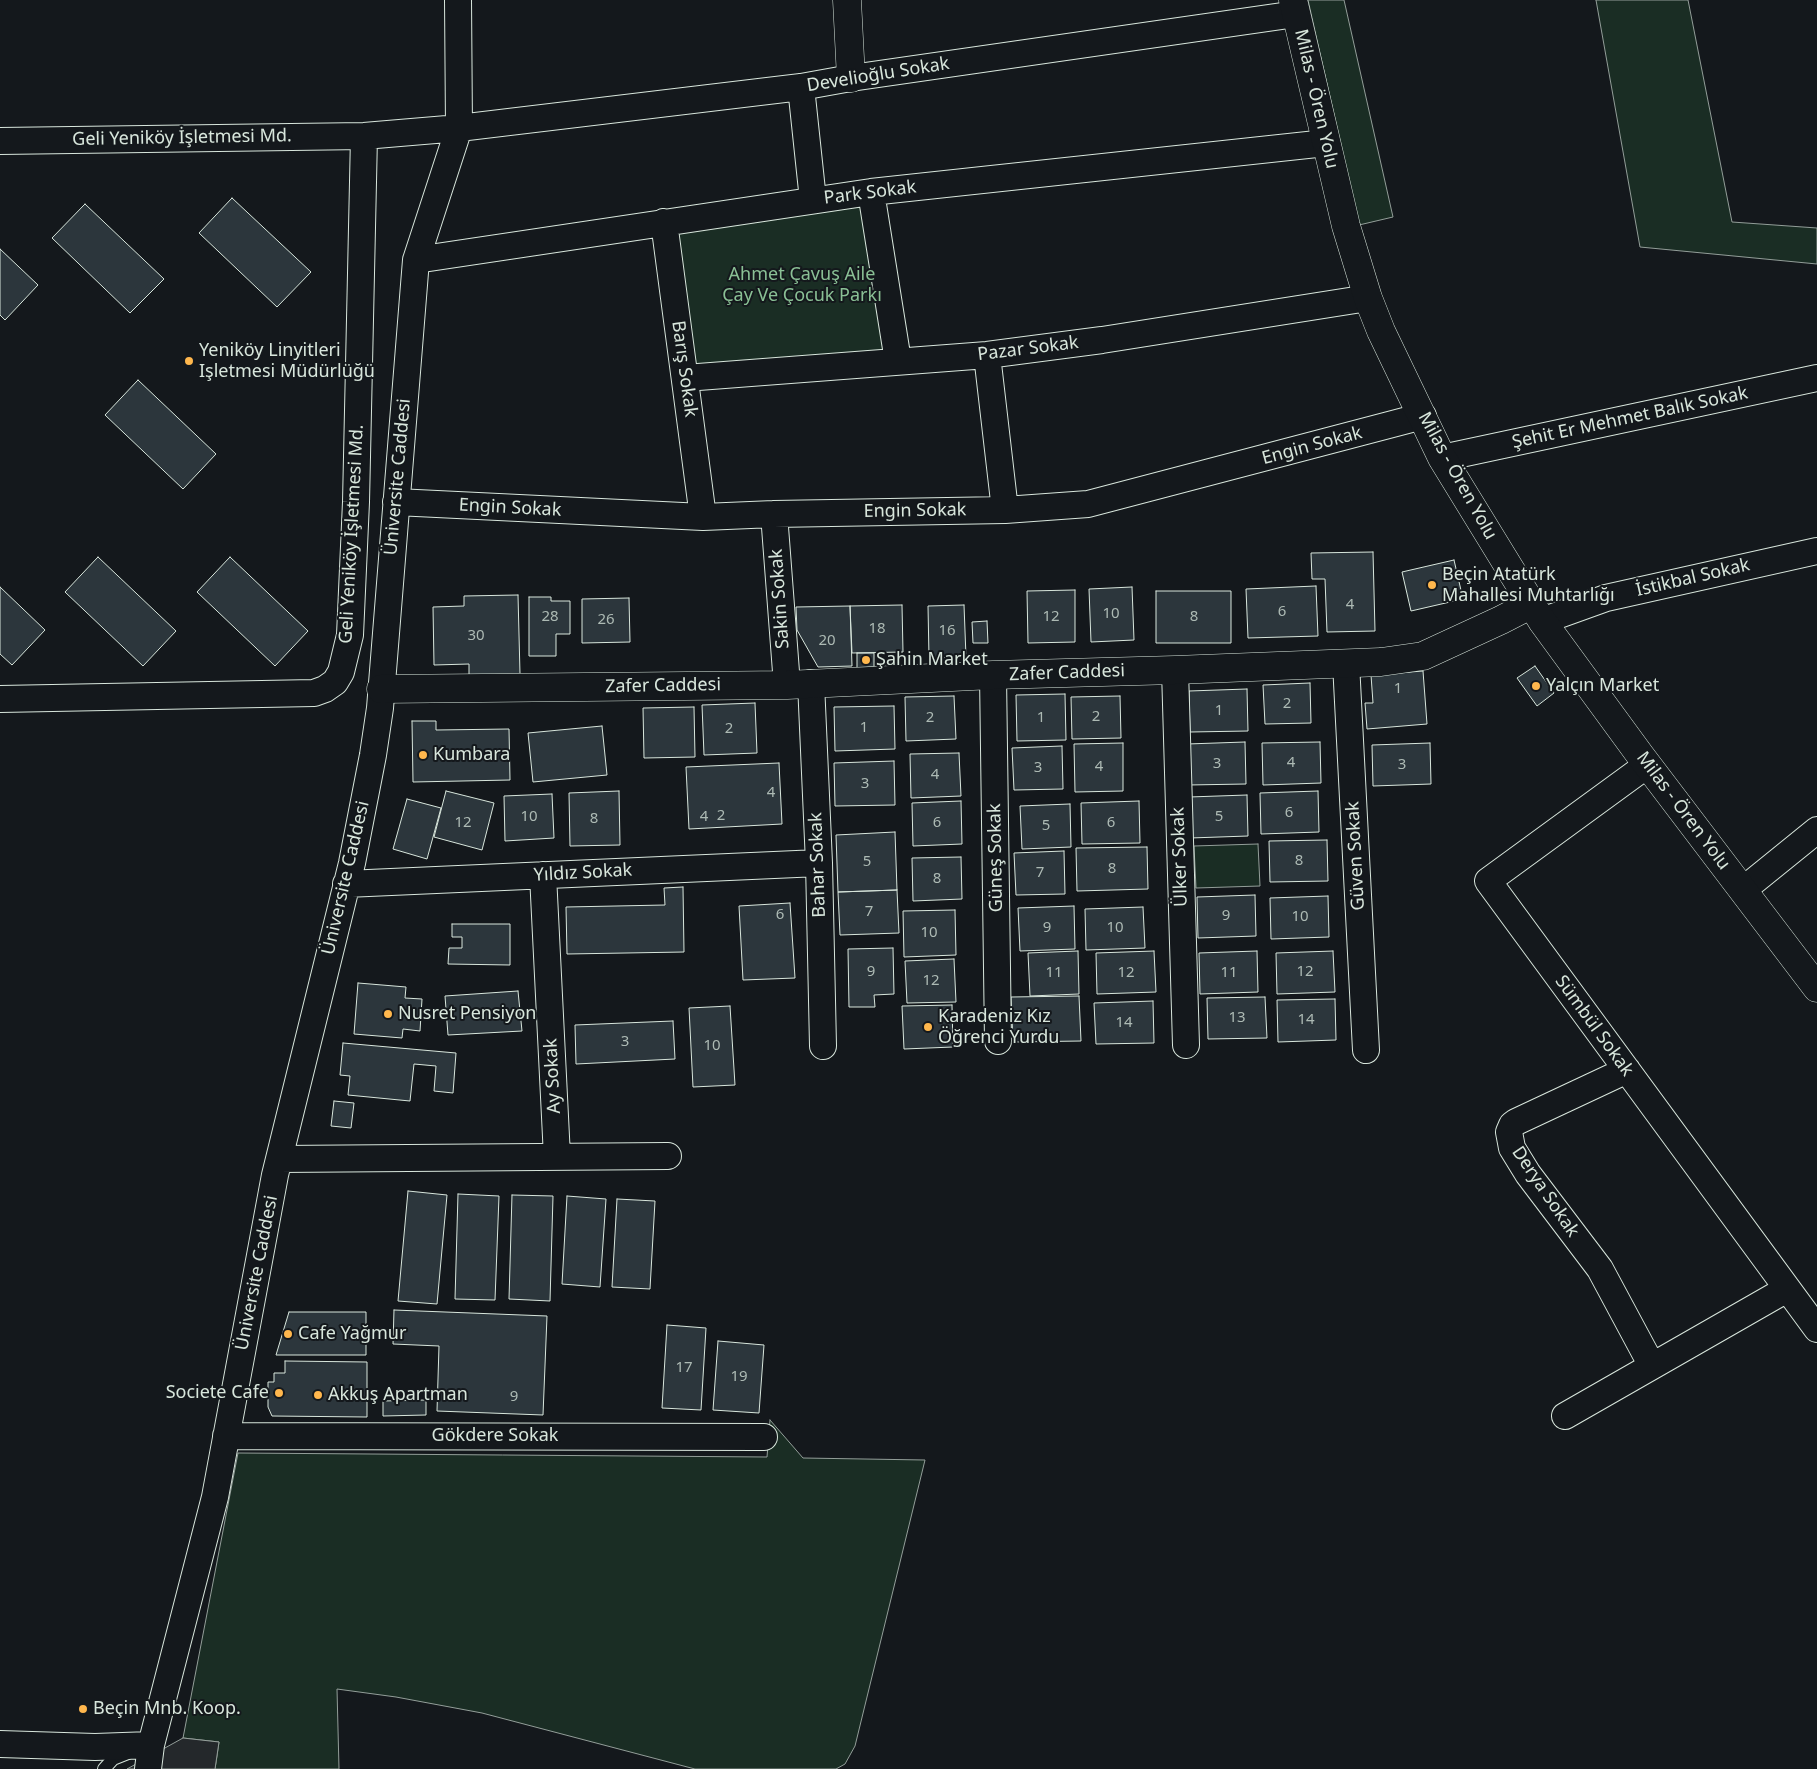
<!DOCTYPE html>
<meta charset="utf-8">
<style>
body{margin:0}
canvas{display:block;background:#14181c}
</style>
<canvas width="1817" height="1769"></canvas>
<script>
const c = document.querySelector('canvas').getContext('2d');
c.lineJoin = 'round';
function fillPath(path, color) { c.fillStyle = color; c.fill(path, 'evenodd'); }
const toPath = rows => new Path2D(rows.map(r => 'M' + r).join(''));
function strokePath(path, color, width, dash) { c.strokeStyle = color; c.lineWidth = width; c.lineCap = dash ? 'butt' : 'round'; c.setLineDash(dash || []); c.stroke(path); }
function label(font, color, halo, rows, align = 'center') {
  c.font = font + ' "Noto Sans",sans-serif'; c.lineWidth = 4; c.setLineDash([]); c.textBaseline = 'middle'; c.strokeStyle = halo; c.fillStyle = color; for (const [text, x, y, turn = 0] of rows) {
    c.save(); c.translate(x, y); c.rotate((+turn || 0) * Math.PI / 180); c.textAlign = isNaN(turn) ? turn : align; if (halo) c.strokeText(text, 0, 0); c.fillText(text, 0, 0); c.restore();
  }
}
const green = toPath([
 [1308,0,1344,0,1393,217,1359,225,1308,0],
 [1596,0,1688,0,1732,222,1817,228,1817,264,1640,247,1596,0],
 [871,192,898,361,685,378,664,222,871,192],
 [1258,844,1260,886,1196,888,1194,846,1258,844],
 [770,1420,803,1458,925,1460,855,1746,845,1764,836,1769,695,1769,482,1713,396,1697,337,1689,339,1769,215,1769,219,1742,183,1738,238,1453,767,1457,770,1420]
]);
const parking = toPath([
 [183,1738,219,1742,215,1769,127,1769,183,1738]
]);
const building = toPath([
 [232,198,311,272,277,307,199,233,232,198],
 [85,204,164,279,130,313,52,238,85,204],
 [0,249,38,285,5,320,0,315,0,249],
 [138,380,216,454,183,489,105,415,138,380],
 [1373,552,1375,631,1327,632,1325,579,1312,579,1311,553,1373,552],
 [98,557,176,631,143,666,65,592,98,557],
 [230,557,308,631,275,666,197,592,230,557],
 [1454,560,1463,599,1411,611,1402,572,1454,560],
 [1316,586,1318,636,1248,638,1246,589,1316,586],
 [0,587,45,630,12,665,0,654,0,587],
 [1132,587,1134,640,1091,642,1089,589,1132,587],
 [1075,590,1075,642,1028,643,1027,591,1075,590],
 [1156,591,1231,591,1231,643,1156,643,1156,591],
 [518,595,520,674,469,675,469,664,434,665,433,607,464,606,464,596,518,595],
 [529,597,551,597,551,601,570,601,570,634,556,634,556,656,529,656,529,597],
 [629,598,630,642,582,643,582,599,629,598],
 [902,605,903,652,852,653,850,606,902,605],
 [964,605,966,657,929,658,928,606,964,605],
 [850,606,852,666,818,667,797,630,796,607,850,606],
 [987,621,988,643,973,643,972,622,987,621],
 [857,653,874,653,874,667,857,668,857,653],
 [1535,666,1554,693,1537,706,1517,678,1535,666],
 [1423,671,1427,724,1367,729,1365,703,1373,703,1371,675,1423,671],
 [1310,683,1311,723,1265,724,1263,685,1310,683],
 [1247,689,1248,731,1190,732,1189,691,1247,689],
 [1065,694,1066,740,1017,741,1016,695,1065,694],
 [954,696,956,739,906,741,905,697,954,696],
 [1120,696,1121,738,1072,739,1071,697,1120,696],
 [755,703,757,753,704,755,702,705,755,703],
 [894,706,895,749,835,751,834,707,894,706],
 [694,707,695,757,644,758,643,708,694,707],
 [412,721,436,721,436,730,509,729,510,780,413,782,412,721],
 [602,726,607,775,533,782,528,733,602,726],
 [1245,742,1246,784,1188,785,1187,744,1245,742],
 [1320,742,1321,783,1263,785,1262,743,1320,742],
 [1123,743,1123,791,1075,792,1074,744,1123,743],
 [1430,743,1431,784,1373,786,1372,745,1430,743],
 [1062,746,1063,789,1014,790,1012,748,1062,746],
 [959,753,961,796,911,798,910,754,959,753],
 [894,761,895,805,835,806,834,763,894,761],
 [779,763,782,824,689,829,686,767,779,763],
 [446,791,494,803,482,850,434,837,446,791],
 [619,791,620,845,570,846,569,793,619,791],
 [1318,791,1319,832,1261,834,1260,793,1318,791],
 [552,794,554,838,505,841,504,796,552,794],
 [1247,795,1248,836,1190,838,1189,797,1247,795],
 [407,799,441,808,427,859,393,849,407,799],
 [961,801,962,844,913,846,912,803,961,801],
 [1139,801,1140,843,1082,844,1081,803,1139,801],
 [1070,804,1071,847,1022,849,1020,806,1070,804],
 [895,832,897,890,838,892,836,835,895,832],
 [1327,840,1328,881,1270,882,1269,841,1327,840],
 [1147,847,1148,889,1077,891,1076,848,1147,847],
 [1064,851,1065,894,1016,895,1014,853,1064,851],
 [961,857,962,899,913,901,912,858,961,857],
 [683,887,684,952,567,954,566,907,665,905,664,888,683,887],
 [897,890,899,933,840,935,838,892,897,890],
 [1255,895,1256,936,1198,938,1197,897,1255,895],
 [1328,896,1329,937,1271,939,1270,898,1328,896],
 [790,903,795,978,743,980,739,906,790,903],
 [1074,906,1075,949,1020,951,1018,908,1074,906],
 [1143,907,1145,948,1086,950,1085,909,1143,907],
 [955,910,956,955,904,957,903,911,955,910],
 [452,924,510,924,510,965,448,964,449,948,462,948,462,937,452,937,452,924],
 [893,948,894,994,874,995,875,1007,849,1007,848,949,893,948],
 [1078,951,1079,994,1030,996,1028,953,1078,951],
 [1154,951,1156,992,1097,994,1096,953,1154,951],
 [1257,951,1258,992,1200,994,1199,953,1257,951],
 [1333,951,1335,992,1277,994,1276,953,1333,951],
 [954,959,956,1002,907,1003,905,961,954,959],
 [358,983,406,987,405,998,422,999,420,1031,403,1029,402,1038,354,1034,358,983],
 [518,991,522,1031,448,1035,445,996,518,991],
 [1079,996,1081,1041,1013,1042,1011,997,1079,996],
 [1265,997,1267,1038,1208,1039,1207,998,1265,997],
 [1335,999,1336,1040,1278,1042,1277,1000,1335,999],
 [1153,1001,1154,1043,1096,1044,1094,1003,1153,1001],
 [952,1005,953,1047,904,1049,902,1006,952,1005],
 [730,1006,735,1085,693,1087,689,1008,730,1006],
 [673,1021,675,1059,576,1064,575,1025,673,1021],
 [343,1043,456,1053,453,1093,434,1091,436,1066,414,1064,410,1101,348,1095,350,1076,340,1075,343,1043],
 [334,1101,354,1103,351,1128,331,1126,334,1101],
 [408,1191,447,1195,437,1304,398,1301,408,1191],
 [458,1194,499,1196,495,1300,455,1299,458,1194],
 [512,1195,553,1196,550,1301,509,1299,512,1195],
 [567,1196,606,1199,600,1287,562,1284,567,1196],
 [617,1199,655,1201,650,1289,612,1287,617,1199],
 [394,1310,547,1316,543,1415,437,1411,439,1346,393,1344,394,1310],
 [289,1312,366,1312,366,1355,276,1355,289,1312],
 [667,1325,706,1328,701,1410,662,1408,667,1325],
 [718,1341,764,1345,759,1413,713,1410,718,1341],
 [285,1361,367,1362,367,1417,272,1416,268,1407,268,1382,274,1382,274,1373,285,1373,285,1361],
 [426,1400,426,1415,383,1416,383,1401,426,1400]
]);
const lane = toPath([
 [104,1769,113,1759,128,1753]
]);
const street = toPath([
 [801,87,813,200],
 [0,141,364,136,459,128,801,87,851,78,1296,14],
 [871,192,898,361],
 [664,222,703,517],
 [416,260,871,192,1326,143],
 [987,355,1005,510],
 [685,378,987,355,1102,340,1368,298],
 [1442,458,1817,378],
 [396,502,703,517,774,514,1005,510,1088,504,1423,416],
 [774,514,787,685],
 [1542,621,1606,598,1817,551],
 [1346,663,1366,1050],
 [1175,670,1186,1045],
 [993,675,998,1041],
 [811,683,819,863,823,1046],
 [0,699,314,693,325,689,335,682,341,672,350,635,356,502,364,136],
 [1647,765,1488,881,1817,1329],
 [543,875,557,1157],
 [346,884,819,863],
 [1743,890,1817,830],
 [1627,1070,1516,1122,1512,1125,1509,1132,1512,1148,1528,1174,1600,1269,1652,1366],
 [279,1159,668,1156],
 [1565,1416,1787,1289],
 [226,1436,764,1437],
 [0,1744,95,1747,151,1745],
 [148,1769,151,1745,215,1497,275,1175,352,863,373,755,380,708,416,260,459,128,458,0]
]);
const secondary = toPath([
 [847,0,851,78],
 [1293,0,1346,226,1368,298,1381,331,1442,458,1542,621,1640,755,1817,988],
 [381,689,787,685,993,675,1175,670,1381,662,1423,656,1501,620,1532,604]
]);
const markers = [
 [189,361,5,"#ffb74d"],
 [1432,585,5,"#ffb74d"],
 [866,660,5,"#ffb74d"],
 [1536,686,5,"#ffb74d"],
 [423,755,5,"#ffb74d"],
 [388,1014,5,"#ffb74d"],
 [928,1027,5,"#ffb74d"],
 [288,1334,5,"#ffb74d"],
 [279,1393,5,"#ffb74d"],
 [318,1395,5,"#ffb74d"],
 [83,1709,5,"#ffb74d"]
];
const numberNames = [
 ["4",1350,605],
 ["6",1282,612],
 ["10",1111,614],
 ["28",550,617],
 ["12",1051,617],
 ["8",1194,617],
 ["26",606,620],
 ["18",877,629],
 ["16",947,631],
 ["30",476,636],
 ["20",827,641],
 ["1",1398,689],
 ["2",1287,704],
 ["1",1219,711],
 ["2",1096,717],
 ["2",930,718],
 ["1",1041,718],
 ["1",864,728],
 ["2",729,729],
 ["4",1291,763],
 ["3",1217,764],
 ["3",1402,765],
 ["4",1099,767],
 ["3",1038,768],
 ["4",935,775],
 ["3",865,784],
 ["4",771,793],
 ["6",1289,813],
 ["2",721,816],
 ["10",529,817],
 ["4",704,817],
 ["5",1219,817],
 ["8",594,819],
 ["12",463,823],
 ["6",937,823],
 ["6",1111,823],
 ["5",1046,826],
 ["8",1299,861],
 ["5",867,862],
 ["8",1112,869],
 ["7",1040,873],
 ["8",937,879],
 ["7",869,912],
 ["6",780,915],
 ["9",1226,916],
 ["10",1300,917],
 ["9",1047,928],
 ["10",1115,928],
 ["10",929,933],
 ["9",871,972],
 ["12",1305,972],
 ["11",1054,973],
 ["12",1126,973],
 ["11",1229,973],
 ["12",931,981],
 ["13",1237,1018],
 ["14",1306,1020],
 ["14",1124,1023],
 ["3",625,1042],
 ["10",712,1046],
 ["17",684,1368],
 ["19",739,1377],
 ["9",514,1397]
];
const streetNames = [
 ["Develioğlu Sokak",878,75,-9],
 ["Milas - Ören Yolu",1316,99,77],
 ["Geli Yeniköy İşletmesi Md.",182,138,-1],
 ["Park Sokak",870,193,-7],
 ["Pazar Sokak",1028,349,-7],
 ["Barış Sokak",684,369,82],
 ["Şehit Er Mehmet Balık Sokak",1630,418,-12],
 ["Engin Sokak",1312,446,-15],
 ["Milas - Ören Yolu",1457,476,61],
 ["Üniversite Caddesi",398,477,-85],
 ["Engin Sokak",510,508,3],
 ["Engin Sokak",915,511,-1],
 ["Geli Yeniköy İşletmesi Md.",352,534,-87],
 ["İstikbal Sokak",1693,578,-13],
 ["Sakin Sokak",780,599,-94],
 ["Zafer Caddesi",1067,673,-2],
 ["Zafer Caddesi",663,686,-1],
 ["Milas - Ören Yolu",1683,811,53],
 ["Güven Sokak",1356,856,-93],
 ["Ülker Sokak",1180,857,-92],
 ["Güneş Sokak",996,858,-91],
 ["Bahar Sokak",818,865,-92],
 ["Yıldız Sokak",583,873,-3],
 ["Üniversite Caddesi",346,878,-77],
 ["Sümbül Sokak",1594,1026,54],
 ["Ay Sokak",553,1076,-93],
 ["Derya Sokak",1545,1192,56],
 ["Üniversite Caddesi",257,1273,-79],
 ["Gökdere Sokak",495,1436]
];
const parkNames = [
 ["Ahmet Çavuş Aile",802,275],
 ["Çay Ve Çocuk Parkı",802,296]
];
const poiNames = [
 ["Yeniköy Linyitleri",199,351],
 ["Işletmesi Müdürlüğü",199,372],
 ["Beçin Atatürk",1442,575],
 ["Mahallesi Muhtarlığı",1442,596],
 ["Şahin Market",876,660],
 ["Yalçın Market",1546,686],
 ["Kumbara",433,755],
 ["Nusret Pensiyon",398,1014],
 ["Karadeniz Kız",938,1017],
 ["Öğrenci Yurdu",938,1038],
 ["Cafe Yağmur",298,1334],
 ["Societe Cafe",269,1393,"right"],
 ["Akkuş Apartman",328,1395],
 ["Beçin Mnb. Koop.",93,1709]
];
fillPath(green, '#1a2d24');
strokePath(green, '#939e99', 1);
fillPath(parking, '#24282b');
strokePath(parking, '#939e99', 1);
fillPath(building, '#2c363c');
strokePath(building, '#d8e6dc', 1);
strokePath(lane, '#d8e6dc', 14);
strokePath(street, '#d8e6dc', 28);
strokePath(secondary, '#d8e6dc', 29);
strokePath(lane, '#14181c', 12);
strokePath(street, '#14181c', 26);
strokePath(secondary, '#14181c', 28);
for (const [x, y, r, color] of markers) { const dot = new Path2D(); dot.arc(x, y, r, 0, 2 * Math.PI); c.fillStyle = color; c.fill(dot); strokePath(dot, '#14181c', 2); }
label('15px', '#adbab4', null, numberNames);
label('18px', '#d8e6dc', '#14181c', streetNames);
label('18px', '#8ac095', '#14181c', parkNames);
label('18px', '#d8e6dc', '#14181c', poiNames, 'left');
</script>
